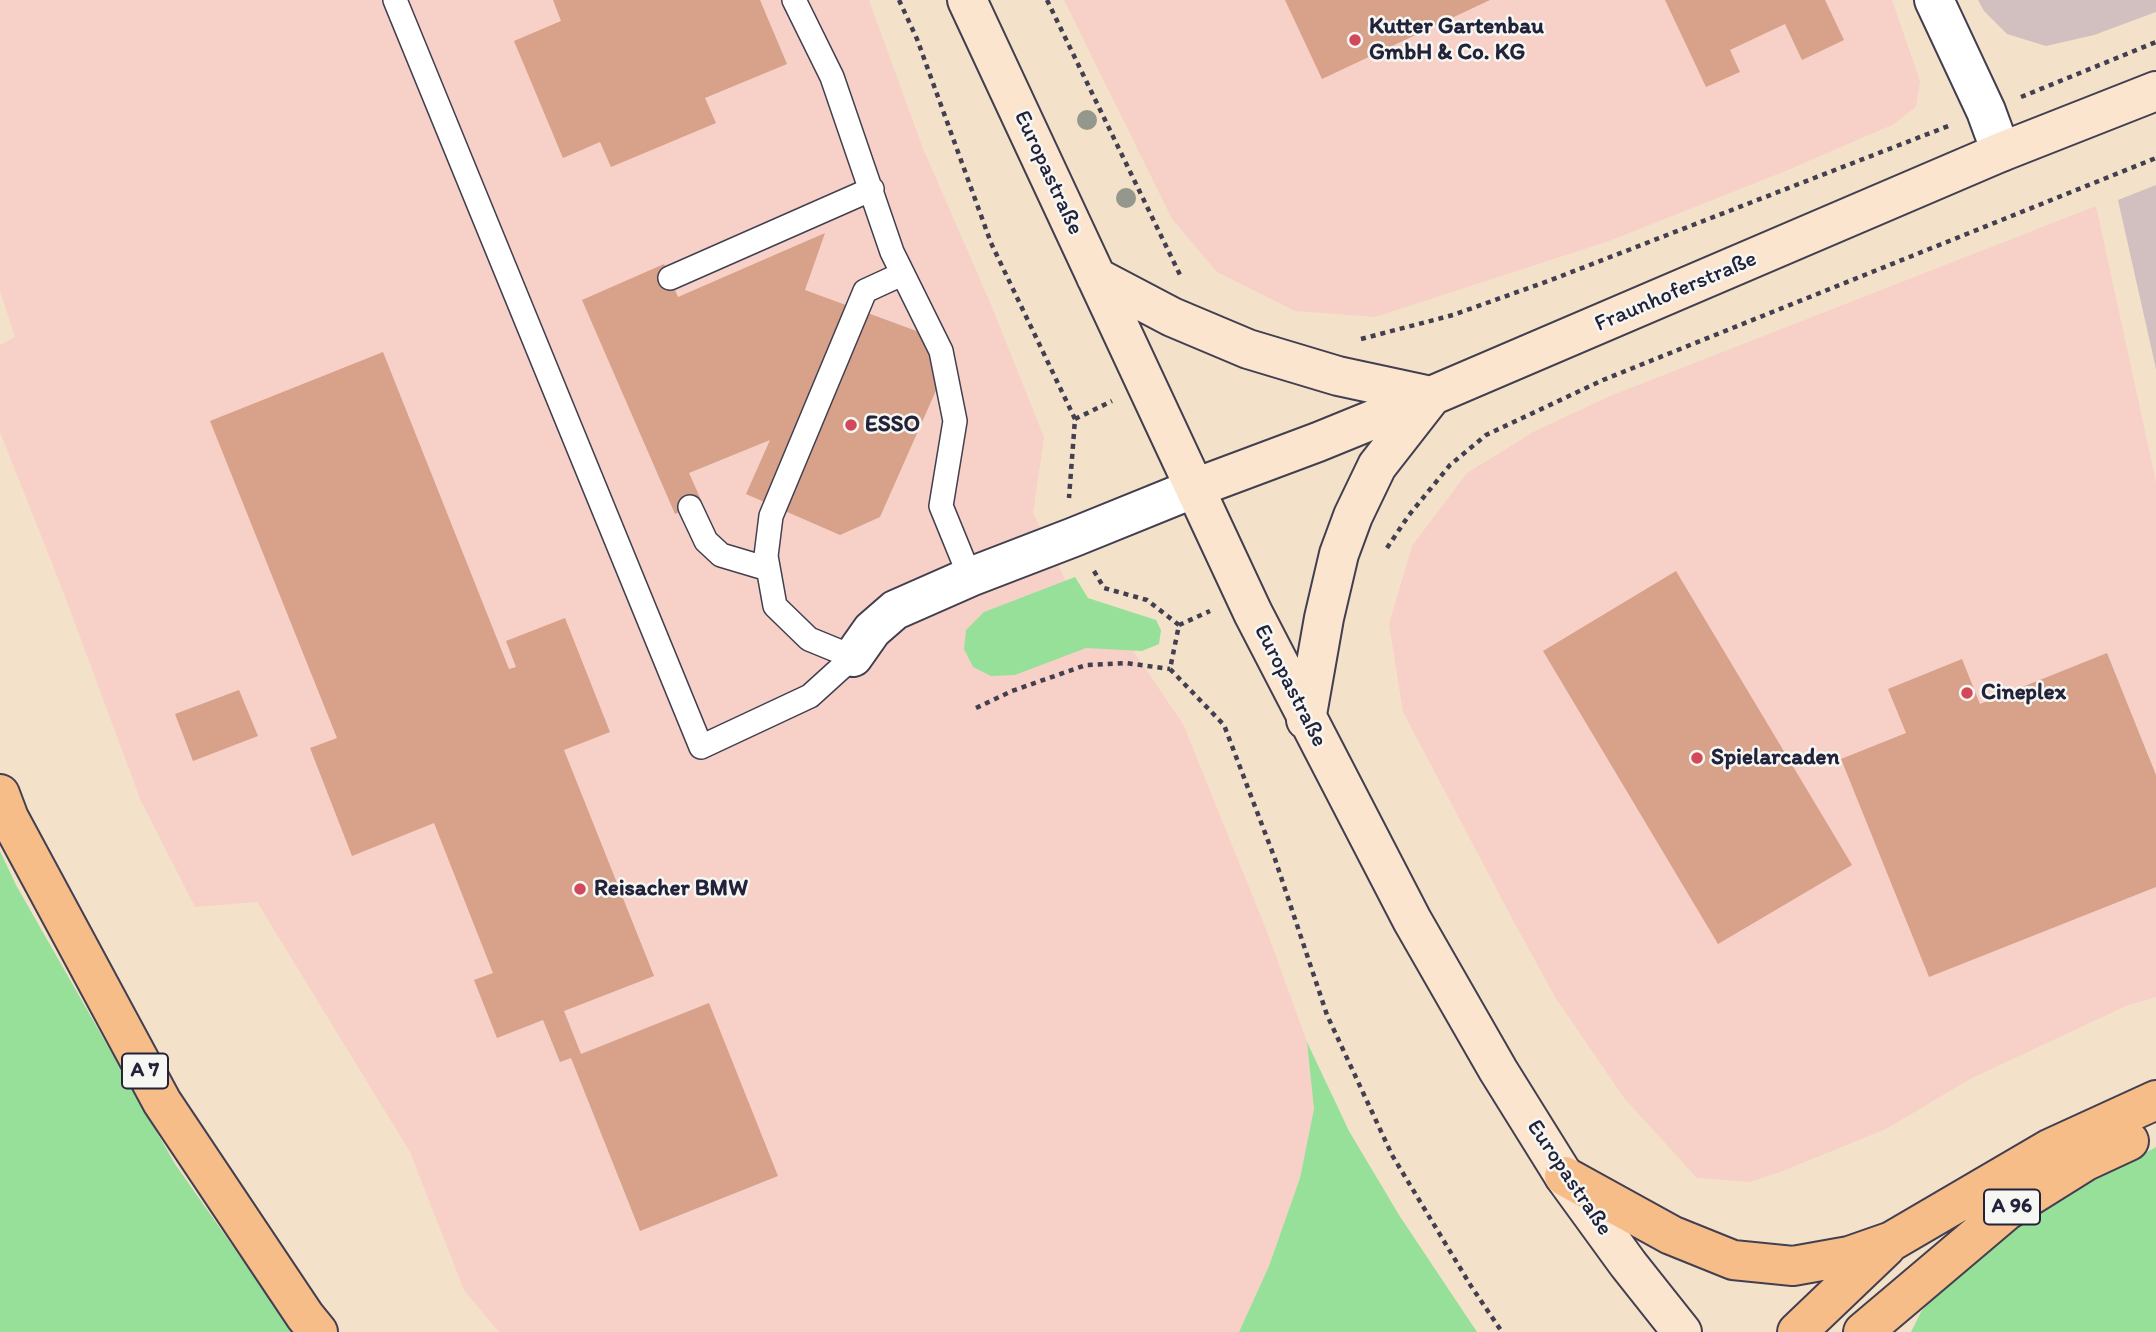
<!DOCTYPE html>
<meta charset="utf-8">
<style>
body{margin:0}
canvas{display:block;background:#f4e1ca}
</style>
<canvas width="2156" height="1332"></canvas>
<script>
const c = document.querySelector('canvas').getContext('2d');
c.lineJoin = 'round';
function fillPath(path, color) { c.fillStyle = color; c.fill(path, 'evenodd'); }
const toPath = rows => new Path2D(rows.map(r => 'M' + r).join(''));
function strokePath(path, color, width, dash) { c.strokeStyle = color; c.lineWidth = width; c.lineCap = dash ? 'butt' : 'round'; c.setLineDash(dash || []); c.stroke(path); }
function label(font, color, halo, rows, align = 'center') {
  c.font = font + ' Itim,sans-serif'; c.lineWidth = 5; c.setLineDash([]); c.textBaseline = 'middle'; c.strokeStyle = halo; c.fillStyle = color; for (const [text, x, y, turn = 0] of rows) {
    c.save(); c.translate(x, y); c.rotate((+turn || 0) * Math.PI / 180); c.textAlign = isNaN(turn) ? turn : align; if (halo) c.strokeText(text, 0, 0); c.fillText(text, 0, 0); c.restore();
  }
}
const built = toPath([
 [0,0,869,0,922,146,992,307,1044,437,1033,513,1071,592,1119,630,1183,724,1266,929,1307,1042,1314,1109,1300,1178,1269,1266,1239,1332,499,1332,464,1290,410,1152,257,902,195,907,141,801,61,586,0,432,0,345,15,337,0,291],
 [1064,0,1892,0,1920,81,1916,107,1892,125,1783,172,1609,241,1375,317,1295,311,1217,272,1172,219],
 [2096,206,2156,482,2156,997,2126,1006,1970,1079,1886,1129,1780,1172,1749,1182,1697,1178,1624,1098,1555,997,1515,924,1403,712,1389,624,1412,546,1467,473,1535,431,1610,396]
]);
const industrial = toPath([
 [1978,0,2156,0,2156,12,2094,35,2046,46,2007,34,1984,11],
 [2156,185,2156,369,2118,200]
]);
const green = toPath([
 [1075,577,1088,598,1156,620,1161,630,1159,644,1142,651,1086,648,1015,675,991,676,973,667,964,649,966,630,984,612],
 [0,851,16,885,175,1164,293,1332,0,1332],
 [1307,1042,1349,1131,1399,1215,1477,1332,1239,1332,1269,1266,1300,1178,1314,1109],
 [2156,1147,2156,1332,1911,1332,1921,1312,1950,1278,1998,1240,2090,1183]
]);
const building = toPath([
 [553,0,760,0,787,64,705,98,716,123,611,167,600,142,563,158,514,41,561,21],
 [1285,0,1490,0,1322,79],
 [1665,0,1825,0,1844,40,1802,60,1785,24,1730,50,1740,72,1706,87],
 [825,233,805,290,922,333,942,377,880,517,840,535,746,494,770,440,689,473,702,502,675,514,582,300,664,264,678,297],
 [383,352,509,669,516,667,506,641,565,618,610,732,564,750,654,976,564,1011,581,1054,709,1003,778,1176,640,1231,571,1058,560,1062,543,1020,497,1038,474,980,493,973,434,823,352,856,310,748,337,738,210,421],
 [1676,571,1852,865,1718,944,1543,651],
 [2107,653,2156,775,2156,887,1929,977,1841,759,1906,733,1888,689,1962,659,1980,704],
 [239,690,258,736,193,761,175,714]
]);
const path = toPath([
 [899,0,917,39,991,243,1075,419,1069,498],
 [1047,0,1181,277],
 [2021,97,2156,42],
 [1361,339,1453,315,1551,280,1951,125],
 [1075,419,1112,401],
 [1387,548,1409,515,1450,465,1486,435,1603,380,2156,158],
 [1094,571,1104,588,1147,600,1179,625,1170,669,1224,725,1275,859,1327,1015,1392,1155,1471,1286,1502,1332],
 [1179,625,1210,611],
 [976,708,1012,691,1086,665,1126,663,1170,669]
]);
const lane = toPath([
 [395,0,701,747,810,696,853,657,809,639,775,606,766,556,771,516,865,291,902,274],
 [794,0,832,77,892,252,941,351,955,421,941,506,970,577],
 [670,278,872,189],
 [690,507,706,541,721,555,768,569]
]);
const street = toPath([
 [1934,0,1986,111,2001,152],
 [853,657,872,630,895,610,970,577,1074,537,1195,488]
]);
const secondary = toPath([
 [967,0,1253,613,1412,920,1498,1070,1564,1176,1628,1264,1682,1332],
 [1096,277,1172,317,1248,349,1338,376,1431,396],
 [1195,488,1318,442,1431,396,2001,152,2156,91],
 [1306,720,1324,618,1339,554,1353,516,1377,466,1430,398]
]);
const highway = toPath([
 [0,794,9,818,162,1102,305,1316,318,1332],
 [1564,1176,1671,1235,1733,1260,1793,1266,1849,1256,1892,1241,2051,1148,2156,1100],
 [1797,1332,1886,1247],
 [1863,1332,2006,1211,2086,1161,2129,1141]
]);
const trees = [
 [1087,120],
 [1126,198]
];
const markers = [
 [1355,40,7,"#d1495b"],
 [851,425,7,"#d1495b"],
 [1967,693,7,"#d1495b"],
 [1697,758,7,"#d1495b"],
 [580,889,7,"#d1495b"]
];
const shields = [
 [145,1071,46],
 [2012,1207,56]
];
const shieldNames = [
 ["A 7",145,1071],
 ["A 96",2012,1207]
];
const poiNames = [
 ["Kutter Gartenbau",1369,27],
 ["GmbH & Co. KG",1369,53],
 ["ESSO",865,425],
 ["Cineplex",1981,693],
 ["Spielarcaden",1711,758],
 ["Reisacher BMW",594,889]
];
const streetNames = [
 ["Europastraße",1048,173,65],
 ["Fraunhoferstraße",1676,292,-23],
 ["Europastraße",1290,686,63],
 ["Europastraße",1569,1178,56]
];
fillPath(built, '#f7d1c7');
fillPath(industrial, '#d2bfc0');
fillPath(green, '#97e09a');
fillPath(building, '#d7a18a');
strokePath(lane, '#423f50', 26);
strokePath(street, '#423f50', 42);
strokePath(secondary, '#423f50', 42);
strokePath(highway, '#423f50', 42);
strokePath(path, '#423f50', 4.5, [5, 5]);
strokePath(lane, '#fff', 23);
strokePath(street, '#fff', 38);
strokePath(secondary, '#fce5cf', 38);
strokePath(highway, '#f7bd88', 38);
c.fillStyle = '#94978b';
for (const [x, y] of trees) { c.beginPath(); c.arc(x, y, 10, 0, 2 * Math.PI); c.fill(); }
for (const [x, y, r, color] of markers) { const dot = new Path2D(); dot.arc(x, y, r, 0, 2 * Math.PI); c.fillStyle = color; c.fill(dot); strokePath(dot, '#f6f6f2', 2.5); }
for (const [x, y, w] of shields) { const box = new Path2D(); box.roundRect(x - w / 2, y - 17.5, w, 35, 5); c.fillStyle = '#f6f6f2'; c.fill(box); strokePath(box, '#22223b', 2); }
label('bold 21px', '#22223b', null, shieldNames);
label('bold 23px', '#22223b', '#f6f6f2', poiNames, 'left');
label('23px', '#22223b', '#f6f6f2', streetNames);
</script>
